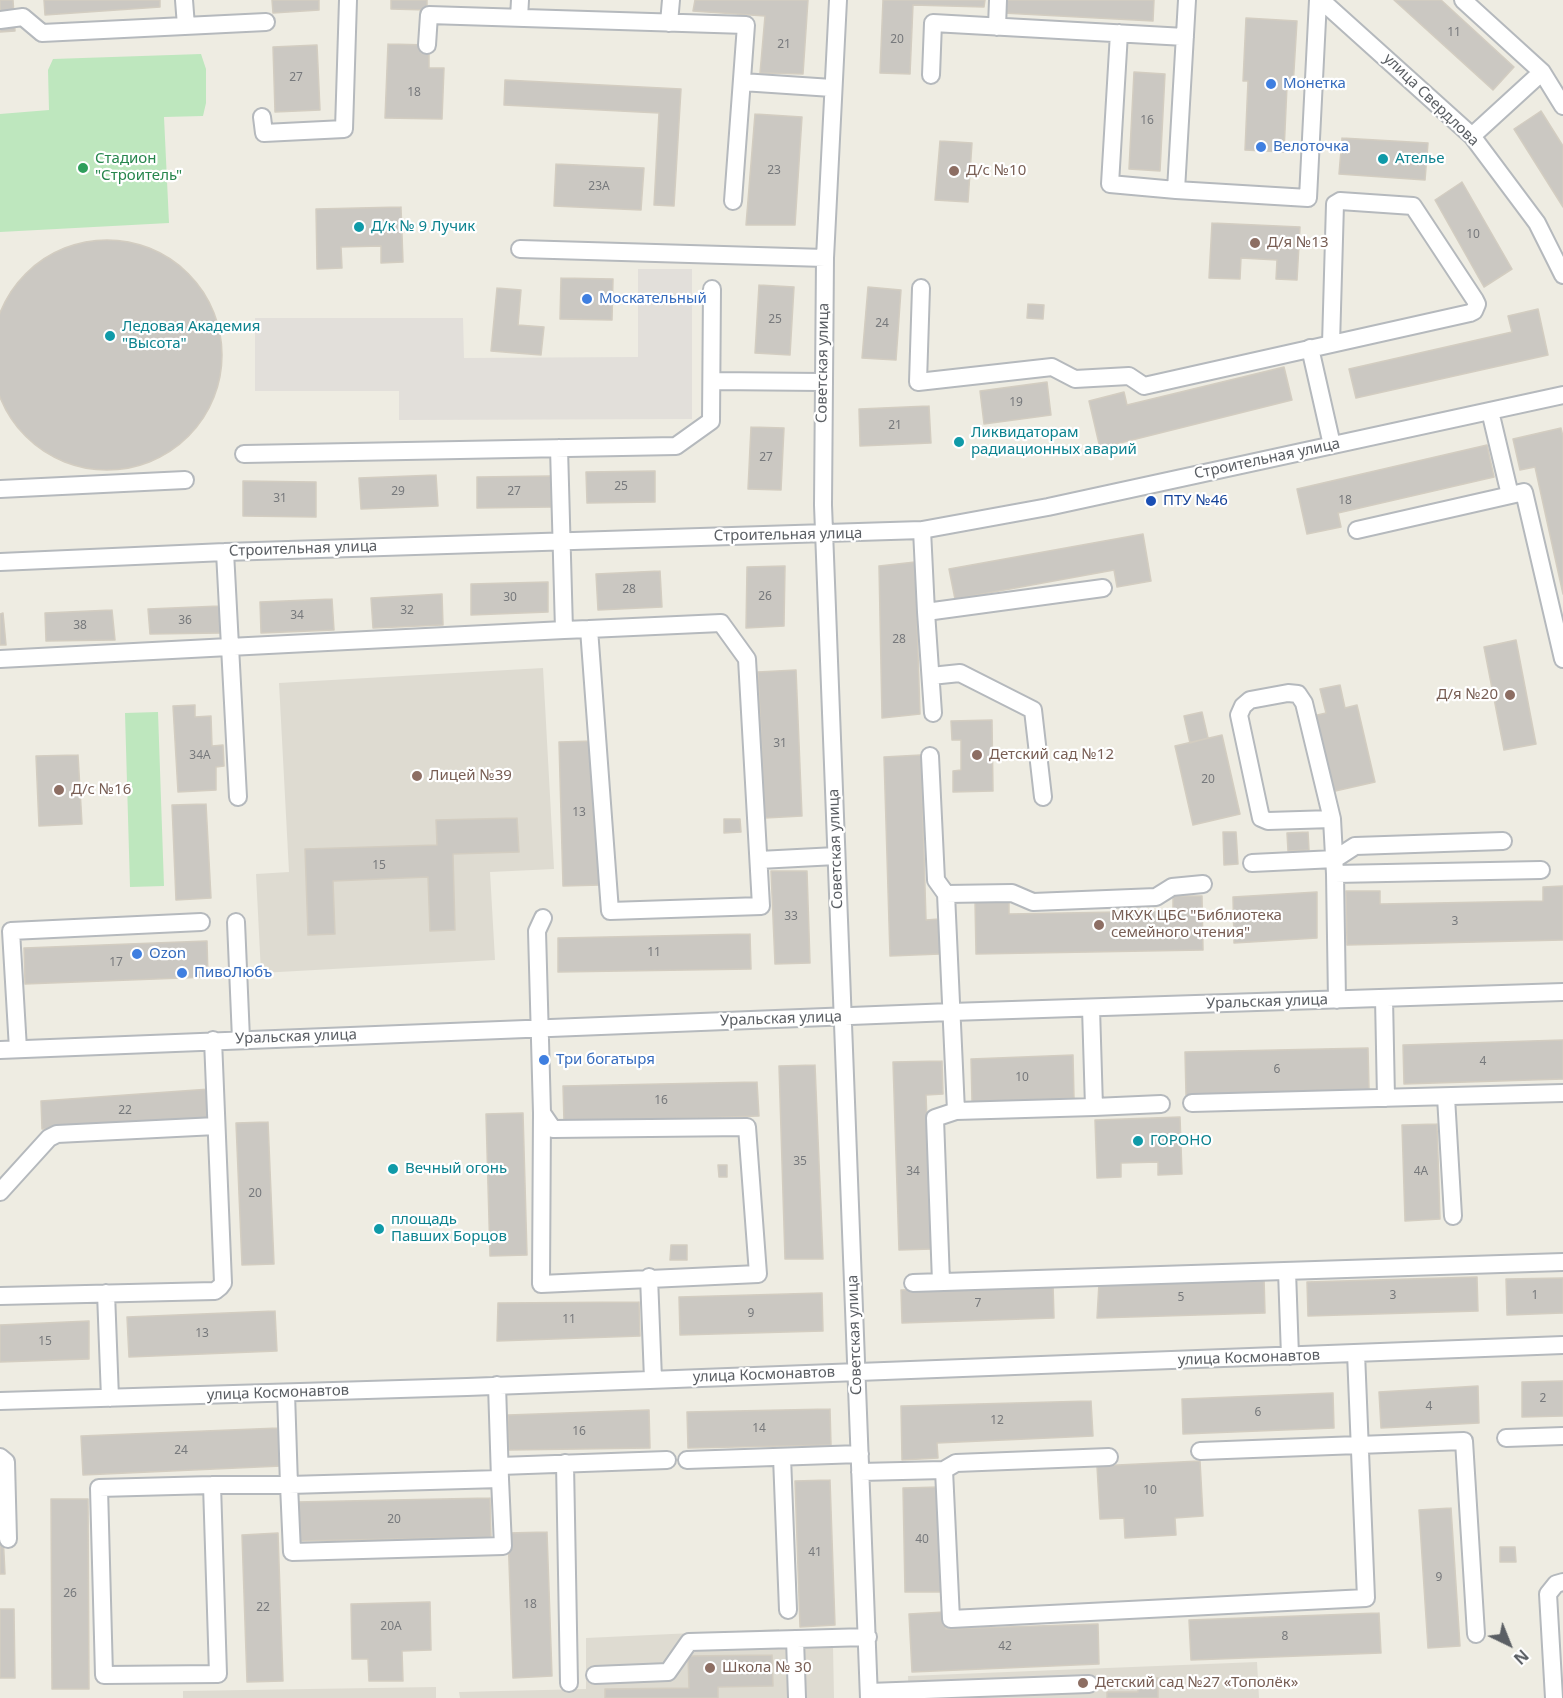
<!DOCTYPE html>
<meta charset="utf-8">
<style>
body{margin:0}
#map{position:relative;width:1563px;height:1698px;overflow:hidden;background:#eeece2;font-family:"Noto Sans",sans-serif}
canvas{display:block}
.north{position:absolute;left:1479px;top:1614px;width:60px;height:60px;-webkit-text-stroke:4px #fff;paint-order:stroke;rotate:137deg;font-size:16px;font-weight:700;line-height:24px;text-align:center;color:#5b5f64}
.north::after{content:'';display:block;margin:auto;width:21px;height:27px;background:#5b5f64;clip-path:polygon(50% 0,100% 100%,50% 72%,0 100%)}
</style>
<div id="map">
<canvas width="1563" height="1698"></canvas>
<div class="north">N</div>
</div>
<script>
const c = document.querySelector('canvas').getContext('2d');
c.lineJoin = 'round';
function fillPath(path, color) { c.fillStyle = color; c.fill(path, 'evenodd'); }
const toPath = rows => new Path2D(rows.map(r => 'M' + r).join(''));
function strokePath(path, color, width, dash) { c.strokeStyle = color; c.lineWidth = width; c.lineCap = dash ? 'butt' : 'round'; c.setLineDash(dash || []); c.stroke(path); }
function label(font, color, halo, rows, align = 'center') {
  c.font = font + ' "Noto Sans",sans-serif'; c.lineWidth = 4.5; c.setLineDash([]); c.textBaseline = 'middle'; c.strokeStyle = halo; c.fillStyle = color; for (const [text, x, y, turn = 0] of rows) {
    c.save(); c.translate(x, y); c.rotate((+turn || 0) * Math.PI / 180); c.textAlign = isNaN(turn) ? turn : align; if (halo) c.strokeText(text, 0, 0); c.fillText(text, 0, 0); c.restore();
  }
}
const industrial = toPath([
 [638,269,692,269,692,419,399,420,399,391,255,391,255,318,463,318,464,358,638,357]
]);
const education = toPath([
 [543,668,554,869,490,872,495,960,261,973,256,874,289,872,279,683],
 [779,1629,779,1648,833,1646,834,1698,460,1698,459,1692,586,1689,586,1638],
 [1257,1662,1259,1698,909,1698,908,1676],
 [436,1687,436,1698,183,1698,183,1691]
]);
const green = toPath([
 [201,54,206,69,206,103,203,116,164,117,169,223,0,232,0,114,49,110,48,70,53,59],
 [158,712,164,886,130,887,125,713]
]);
const building = toPath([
 [0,0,13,0,15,31,0,32,0,0],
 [44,0,160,0,160,7,45,15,44,0],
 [272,0,319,0,319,10,273,13,272,0],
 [391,0,427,0,427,10,391,9,391,0],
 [695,0,808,0,803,74,760,73,765,16,693,11,695,0],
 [883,0,985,0,984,7,913,5,910,74,880,73,883,0],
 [1003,0,1154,0,1153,21,1003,13,1003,0],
 [1394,0,1441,0,1514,67,1493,90,1394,0],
 [1246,18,1297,21,1293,87,1287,86,1284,152,1245,150,1248,81,1243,81,1246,18],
 [388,44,429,45,429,68,444,68,442,119,385,118,388,44],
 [317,45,320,110,275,112,273,47,317,45],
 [1134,72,1165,74,1160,171,1129,169,1134,72],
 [505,80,681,89,674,206,654,205,659,113,504,105,505,80],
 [1541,111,1563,146,1563,207,1514,129,1541,111],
 [755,114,802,117,795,225,746,225,755,114],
 [1342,138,1428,143,1425,180,1339,174,1342,138],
 [940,141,972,143,968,202,935,200,940,141],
 [556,164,644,168,641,210,554,206,556,164],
 [1462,182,1512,269,1484,287,1435,200,1462,182],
 [401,207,403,262,381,263,381,246,341,247,342,268,317,269,316,209,401,207],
 [1212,223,1300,227,1297,280,1276,279,1277,260,1241,258,1240,279,1209,278,1212,223],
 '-8 355a115 115 0 1 1 230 0a115 115 0 1 1-230 0Z',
 [561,278,613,279,612,320,560,319,561,278],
 [759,285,794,287,790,355,755,353,759,285],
 [868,287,901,290,896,360,862,358,868,287],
 [497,288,521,290,518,325,544,327,541,355,491,351,497,288],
 [1028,304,1044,305,1043,319,1027,318,1028,304],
 [1538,309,1548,355,1356,398,1349,369,1512,332,1508,316,1538,309],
 [1284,367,1292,400,1100,448,1089,401,1124,392,1127,405,1284,367],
 [1047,382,1051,415,984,424,980,391,1047,382],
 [929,406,931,443,860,446,859,409,929,406],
 [751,427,784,428,781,490,748,489,751,427],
 [1561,428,1563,437,1563,594,1535,467,1520,470,1513,439,1561,428],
 [1487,445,1494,477,1338,513,1341,527,1307,534,1297,489,1487,445],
 [655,471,655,502,587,503,586,472,655,471],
 [436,475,438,506,361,509,359,478,436,475],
 [551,476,551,507,477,508,477,477,551,476],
 [243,481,316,482,316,517,243,516,243,481],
 [1143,534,1151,581,1117,587,1114,570,955,599,949,569,1143,534],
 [915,562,920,714,882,718,879,566,915,562],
 [785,566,784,626,746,628,747,567,785,566],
 [660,571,662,607,598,610,596,574,660,571],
 [548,582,548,612,471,615,471,584,548,582],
 [442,594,443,625,373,628,371,598,442,594],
 [332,599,334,630,261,633,260,602,332,599],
 [220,606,222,633,150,634,148,609,220,606],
 [112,610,115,640,46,641,45,613,112,610],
 [3,613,6,645,0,645,0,614,3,613],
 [1516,640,1536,744,1504,750,1484,647,1516,640],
 [796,670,802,816,765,818,758,672,796,670],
 [1340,685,1345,708,1357,705,1375,782,1331,792,1313,716,1326,713,1320,689,1340,685],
 [195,705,195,717,211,716,212,746,223,745,224,766,216,767,216,790,178,792,173,706,195,705],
 [1202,712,1208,738,1190,743,1184,716,1202,712],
 [992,720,993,791,953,792,953,771,961,770,961,740,952,740,951,721,992,720],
 [1222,735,1240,814,1193,825,1175,746,1222,735],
 [595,741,600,885,563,886,559,742,595,741],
 [78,755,82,824,39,826,36,756,78,755],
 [921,755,926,920,939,919,940,954,890,956,884,757,921,755],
 [206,804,211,898,176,900,172,805,206,804],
 [517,818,519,852,453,854,455,930,430,931,428,877,333,881,335,934,308,935,305,849,437,845,436,820,517,818],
 [724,819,740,819,741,832,724,833,724,819],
 [1223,832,1236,832,1238,864,1224,865,1223,832],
 [1308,832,1309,850,1288,851,1287,833,1308,832],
 [771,871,807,871,810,963,775,964,771,871],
 [1563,886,1563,940,1347,945,1346,891,1380,891,1380,904,1543,901,1543,887,1563,886],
 [1317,892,1317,938,1234,943,1233,897,1317,892],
 [1173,896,1202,896,1203,950,976,954,975,901,1009,900,1009,914,1173,911,1173,896],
 [750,934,751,969,558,972,558,938,750,934],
 [207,941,208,977,25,984,24,948,207,941],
 [1563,1040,1563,1079,1404,1084,1403,1045,1563,1040],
 [1368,1048,1369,1089,1186,1095,1185,1052,1368,1048],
 [1073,1055,1074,1098,972,1102,971,1059,1073,1055],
 [942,1061,943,1094,926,1095,932,1249,899,1250,893,1062,942,1061],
 [815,1065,823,1259,785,1259,779,1066,815,1065],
 [757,1082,759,1116,564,1122,563,1086,757,1082],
 [210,1089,208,1122,42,1129,41,1101,210,1089],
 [523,1113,527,1255,490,1256,486,1114,523,1113],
 [1180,1117,1182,1174,1158,1175,1158,1162,1121,1163,1121,1177,1097,1178,1095,1120,1180,1117],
 [268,1122,274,1264,242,1265,236,1123,268,1122],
 [1437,1124,1440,1219,1405,1221,1402,1125,1437,1124],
 [718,1165,727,1165,727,1177,719,1177,718,1165],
 [671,1245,687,1245,687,1260,670,1260,671,1245],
 [1477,1277,1478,1311,1308,1316,1307,1282,1477,1277],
 [1264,1278,1265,1313,1097,1318,1099,1283,1264,1278],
 [1563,1278,1563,1313,1507,1315,1506,1279,1563,1278],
 [1053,1284,1054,1318,902,1323,901,1290,1053,1284],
 [822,1293,823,1331,680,1335,679,1297,822,1293],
 [639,1302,640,1336,497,1341,498,1303,639,1302],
 [275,1311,277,1351,129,1357,127,1317,275,1311],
 [89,1321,89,1359,0,1362,0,1325,89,1321],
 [1563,1381,1563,1416,1522,1417,1522,1382,1563,1381],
 [1478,1386,1479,1423,1381,1428,1379,1392,1478,1386],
 [1333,1393,1334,1428,1183,1434,1182,1399,1333,1393],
 [1091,1401,1093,1436,937,1443,938,1458,902,1460,901,1406,1091,1401],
 [830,1409,831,1445,688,1448,687,1412,830,1409],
 [649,1410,650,1448,509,1450,508,1415,649,1410],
 [279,1428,281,1466,83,1475,81,1436,279,1428],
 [1200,1461,1203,1516,1175,1518,1176,1535,1125,1538,1124,1518,1100,1519,1097,1466,1200,1461],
 [0,1475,5,1574,0,1574,0,1475],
 [830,1480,835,1625,800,1627,795,1481,830,1480],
 [939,1487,941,1592,905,1592,903,1488,939,1487],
 [490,1498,491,1537,297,1541,296,1502,490,1498],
 [51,1499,88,1499,89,1689,52,1689,51,1499],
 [1451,1508,1460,1646,1428,1648,1419,1510,1451,1508],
 [547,1532,552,1676,513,1678,508,1533,547,1532],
 [278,1533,283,1681,247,1682,242,1535,278,1533],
 [1500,1547,1515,1547,1516,1562,1500,1562,1500,1547],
 [430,1602,431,1650,402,1651,403,1681,369,1681,368,1659,352,1659,351,1604,430,1602],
 [0,1609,14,1609,15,1678,0,1678,0,1609],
 [945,1612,946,1629,1098,1624,1099,1664,912,1672,909,1614,945,1612],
 [1379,1613,1381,1653,1191,1660,1189,1620,1379,1613],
 [772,1655,773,1686,718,1687,718,1698,605,1698,605,1689,689,1688,688,1656,772,1655],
 [1158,1678,1158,1698,1107,1698,1107,1692,1138,1692,1138,1679,1158,1678]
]);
const minor = toPath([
 [184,0,186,26],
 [838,0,825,258,823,505,869,1698],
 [1187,0,1176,190,1308,198,1318,0],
 [1321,0,1472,136,1537,223,1563,275],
 [1463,0,1542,72,1563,106],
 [519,18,520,0],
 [0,20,23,17,42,33,266,22],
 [669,23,671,0],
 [997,27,998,0],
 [1119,33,1110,184,1176,190],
 [427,45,429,15,746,25,733,201],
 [931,75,933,23,1185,37],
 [742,82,832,88],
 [262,117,264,133,344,129,348,0],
 [1472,136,1542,72],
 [520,249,825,258],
 [921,288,918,382,1052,367,1075,379,1129,376,1144,386,1470,313,1474,311,1477,304,1475,300,1413,206,1340,201,1335,204,1331,344],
 [1310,348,1332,445],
 [712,381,822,382],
 [1490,411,1510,495],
 [559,448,564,630],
 [244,454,676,446,711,421,712,289],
 [0,489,185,480],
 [922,530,926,612],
 [1357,530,1524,492,1563,659],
 [225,552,238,797],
 [0,562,225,552,922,530,1048,507,1563,395],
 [0,659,229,647,564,630,589,629,721,623,747,659,761,906,610,911,589,629],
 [931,676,960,673,1033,710,1043,797],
 [933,713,926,612,1103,588],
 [930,756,936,880,946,894,1012,893,1033,902,1156,897,1172,887,1203,884],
 [1332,819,1268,821,1261,818,1239,715,1243,706,1250,700,1288,693,1298,694,1304,703,1332,819,1335,874],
 [759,860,836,856],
 [1252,863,1335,859,1355,846,1503,841],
 [946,894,956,1111],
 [236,922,241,1039],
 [1384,998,1386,1098],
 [1337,1000,1335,874,1541,870],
 [18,1049,11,931,201,922],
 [0,1050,951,1012,1563,992],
 [1446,1097,1453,1216],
 [1192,1103,1563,1093],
 [1094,1107,1161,1104],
 [542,1113,553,1129,747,1127,758,1274,541,1284,542,1113,537,931,543,918],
 [0,1192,49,1138,57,1134,216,1126],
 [1287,1271,1290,1356],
 [649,1277,653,1379],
 [941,1282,935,1118,956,1111,1094,1107,1091,1008],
 [913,1283,1563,1262],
 [106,1293,110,1398],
 [0,1296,215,1291,220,1287,223,1283,213,1040],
 [286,1393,289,1485,500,1479,497,1385],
 [0,1401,467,1387,1563,1345],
 [1506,1438,1563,1436],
 [1200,1451,1464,1441,1476,1634],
 [0,1457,6,1462,8,1539],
 [782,1457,788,1610],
 [1109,1457,956,1463,944,1470,951,1619,1366,1598,1356,1353],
 [687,1460,860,1454],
 [565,1463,569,1683],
 [500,1466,667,1460],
 [860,1472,944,1470],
 [212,1485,218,1674,104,1675,99,1488,212,1485,289,1485,292,1552,503,1546,500,1479],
 [795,1639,797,1698],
 [595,1675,668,1672,689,1642,868,1637],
 [869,1692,1089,1684],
 [1554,1698,1548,1594,1556,1584,1563,1582]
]);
const markers = [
 [1271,84,6,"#3f7fe0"],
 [1261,147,6,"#3f7fe0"],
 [1383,159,6,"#0f9aa8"],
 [83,168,6,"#2e9e5b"],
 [954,171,6,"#8d6e63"],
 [359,227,6,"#0f9aa8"],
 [1255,243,6,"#8d6e63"],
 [587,299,6,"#3f7fe0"],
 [110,336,6,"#0f9aa8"],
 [959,442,6,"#0f9aa8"],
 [1151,501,6,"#1a4fb4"],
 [1510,695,6,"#8d6e63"],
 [977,755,6,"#8d6e63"],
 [417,776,6,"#8d6e63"],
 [59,790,6,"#8d6e63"],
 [1099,925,6,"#8d6e63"],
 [137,954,6,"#3f7fe0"],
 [182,973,6,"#3f7fe0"],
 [544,1060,6,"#3f7fe0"],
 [1138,1141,6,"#0f9aa8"],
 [393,1169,6,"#0f9aa8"],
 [379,1229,6,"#0f9aa8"],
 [710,1668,6,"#8d6e63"],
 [1083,1683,6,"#8d6e63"]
];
const numberNames = [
 ["11",1454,33],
 ["20",897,40],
 ["21",784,45],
 ["27",296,78],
 ["18",414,93],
 ["16",1147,121],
 ["23",774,171],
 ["23А",599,187],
 ["10",1473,235],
 ["25",775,320],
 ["24",882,324],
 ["19",1016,403],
 ["21",895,426],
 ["27",766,458],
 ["25",621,487],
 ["29",398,492],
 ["27",514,492],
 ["31",280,499],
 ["18",1345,501],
 ["28",629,590],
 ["26",765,597],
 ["30",510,598],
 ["32",407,611],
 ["34",297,616],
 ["36",185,621],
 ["38",80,626],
 ["28",899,640],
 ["31",780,744],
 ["34А",200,756],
 ["20",1208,780],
 ["13",579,813],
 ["15",379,866],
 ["33",791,917],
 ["3",1455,922],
 ["11",654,953],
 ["17",116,963],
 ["4",1483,1062],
 ["6",1277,1070],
 ["10",1022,1078],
 ["16",661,1101],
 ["22",125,1111],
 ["35",800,1162],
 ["34",913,1172],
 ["4А",1421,1172],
 ["20",255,1194],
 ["3",1393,1296],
 ["1",1535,1296],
 ["5",1181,1298],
 ["7",978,1304],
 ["9",751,1314],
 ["11",569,1320],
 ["13",202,1334],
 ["15",45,1342],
 ["2",1543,1399],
 ["4",1429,1407],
 ["6",1258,1413],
 ["12",997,1421],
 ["14",759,1429],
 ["16",579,1432],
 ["24",181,1451],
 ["10",1150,1491],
 ["20",394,1520],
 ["40",922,1540],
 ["41",815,1553],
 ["9",1439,1578],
 ["26",70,1594],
 ["18",530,1605],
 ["22",263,1608],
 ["20А",391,1627],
 ["8",1285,1637],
 ["42",1005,1647]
];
const shopNames = [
 ["Монетка",1283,84],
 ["Велоточка",1273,147],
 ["Москательный",599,299],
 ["Ozon",149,954],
 ["ПивоЛюбъ",194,973],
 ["Три богатыря",556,1060]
];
const streetNames = [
 ["улица Свердлова",1431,100,44],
 ["Советская улица",823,363,-89],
 ["Строительная улица",1267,459,-12],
 ["Строительная улица",788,535,-1],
 ["Строительная улица",303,549,-2],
 ["Советская улица",836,849,-92],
 ["Уральская улица",1267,1002,-2],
 ["Уральская улица",781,1019,-2],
 ["Уральская улица",296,1037,-2],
 ["Советская улица",855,1335,-92],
 ["улица Космонавтов",1249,1358,-2],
 ["улица Космонавтов",764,1375,-2],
 ["улица Космонавтов",278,1393,-2]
];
const leisureNames = [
 ["Стадион",95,159],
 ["\"Строитель\"",95,176]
];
const cultureNames = [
 ["Ателье",1395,159],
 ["Д/к № 9 Лучик",371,227],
 ["Ледовая Академия",122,327],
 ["\"Высота\"",122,344],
 ["Ликвидаторам",971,433],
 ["радиационных аварий",971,450],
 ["ГОРОНО",1150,1141],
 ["Вечный огонь",405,1169],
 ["площадь",391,1220],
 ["Павших Борцов",391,1237]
];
const educationNames = [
 ["Д/с №10",966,171],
 ["Д/я №13",1267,243],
 ["Д/я №20",1498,695,"right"],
 ["Детский сад №12",989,755],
 ["Лицей №39",429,776],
 ["Д/с №16",71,790],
 ["МКУК ЦБС \"Библиотека",1111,916],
 ["семейного чтения\"",1111,933],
 ["Школа № 30",722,1668],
 ["Детский сад №27 «Тополёк»",1095,1683]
];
const transitNames = [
 ["ПТУ №46",1163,501]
];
fillPath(industrial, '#e2dfda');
fillPath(education, '#dedbd1');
fillPath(green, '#bee7be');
fillPath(building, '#cbc8c2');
strokePath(building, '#d3cdc1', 1.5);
strokePath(minor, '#b5b9bd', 20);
strokePath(minor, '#fff', 16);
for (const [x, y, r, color] of markers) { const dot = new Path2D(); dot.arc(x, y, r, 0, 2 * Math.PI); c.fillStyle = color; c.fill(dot); strokePath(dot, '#fff', 2); }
label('12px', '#77797c', null, numberNames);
label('15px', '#366cbe', '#fff', shopNames, 'left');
label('15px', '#5b5f64', '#fff', streetNames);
label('15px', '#27864d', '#fff', leisureNames, 'left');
label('15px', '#0d838f', '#fff', cultureNames, 'left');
label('15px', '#785e54', '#fff', educationNames, 'left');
label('15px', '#164399', '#fff', transitNames, 'left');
</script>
